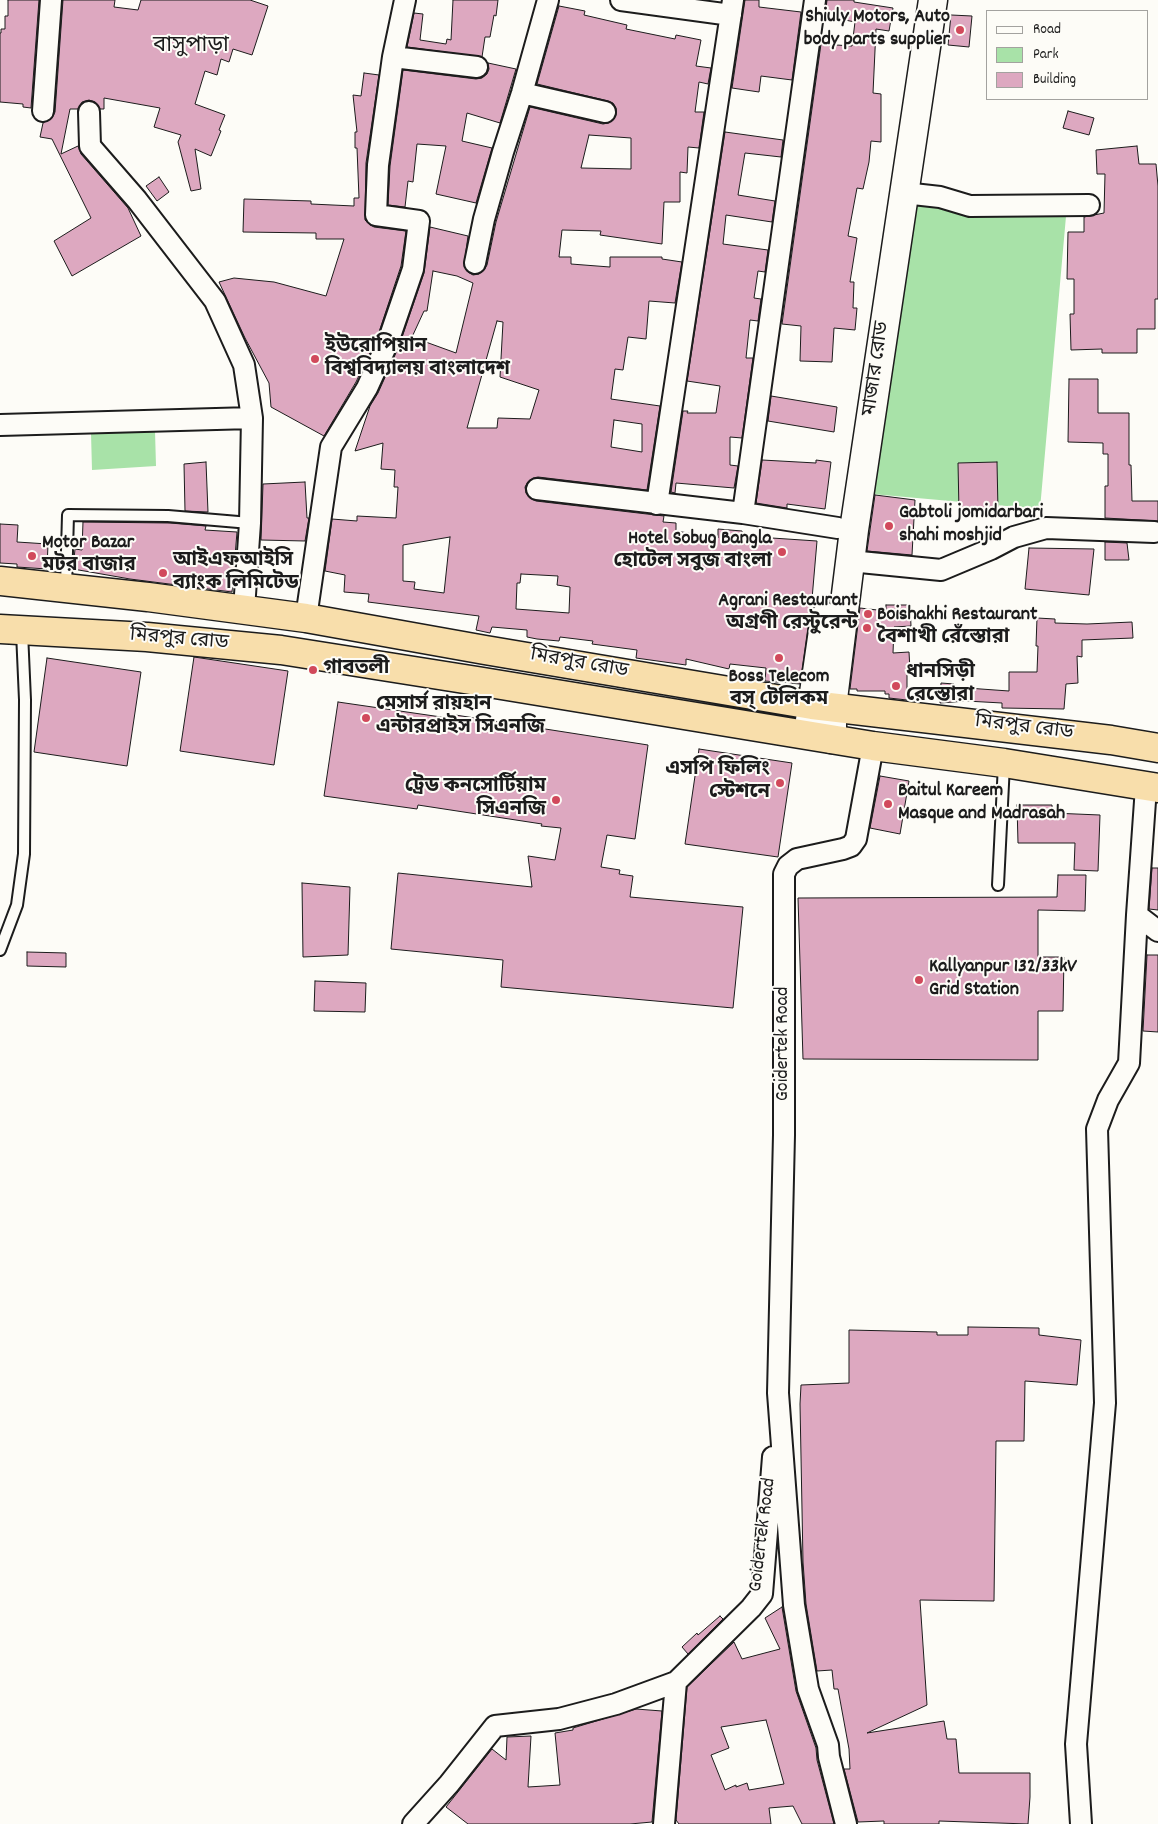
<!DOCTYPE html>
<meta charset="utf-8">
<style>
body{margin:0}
#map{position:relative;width:1158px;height:1824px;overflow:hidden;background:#fdfcf7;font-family:Dekko,sans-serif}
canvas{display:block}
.legend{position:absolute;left:986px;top:10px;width:162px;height:90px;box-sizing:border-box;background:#fdfcf7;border:1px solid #a3a29f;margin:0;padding:6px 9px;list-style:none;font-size:15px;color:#1c1c1c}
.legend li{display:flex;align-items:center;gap:10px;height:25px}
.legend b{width:25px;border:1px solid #a3a29f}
</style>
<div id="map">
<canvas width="1158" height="1824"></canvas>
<ul class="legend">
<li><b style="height:6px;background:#fdfcf7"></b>Road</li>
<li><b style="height:14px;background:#a8e2a8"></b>Park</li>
<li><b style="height:14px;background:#dda8c0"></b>Building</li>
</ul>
</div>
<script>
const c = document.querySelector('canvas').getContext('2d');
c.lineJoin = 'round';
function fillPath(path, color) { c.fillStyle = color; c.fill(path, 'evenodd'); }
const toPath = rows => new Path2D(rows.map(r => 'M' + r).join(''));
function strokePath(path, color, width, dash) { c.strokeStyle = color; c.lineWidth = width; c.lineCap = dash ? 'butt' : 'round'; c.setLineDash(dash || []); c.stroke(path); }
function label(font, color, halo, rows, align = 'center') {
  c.font = font + ' Dekko,"Noto Sans Bengali",sans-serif'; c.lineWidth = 4; c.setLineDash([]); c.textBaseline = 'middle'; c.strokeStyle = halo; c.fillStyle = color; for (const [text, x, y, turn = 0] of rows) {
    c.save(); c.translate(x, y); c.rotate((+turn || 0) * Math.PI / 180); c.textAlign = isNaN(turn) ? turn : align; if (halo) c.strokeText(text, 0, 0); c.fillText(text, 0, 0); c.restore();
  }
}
const green = toPath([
 [899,190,1067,205,1040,509,872,494],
 [155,431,156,466,92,470,91,433]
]);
const building = toPath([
 [8,0,39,0,31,108,23,107,23,104,0,102,0,33,1,33,1,29,5,29,5,16,8,16,8,0],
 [63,0,115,0,114,7,138,10,141,0,250,0,268,6,252,55,233,49,229,62,221,59,217,75,205,71,195,104,225,115,219,130,221,131,211,156,195,149,201,189,191,191,178,142,181,135,154,127,160,108,104,98,104,109,100,109,95,102,89,100,82,102,78,109,70,109,61,154,78,146,81,154,128,208,141,236,72,276,54,241,91,218,52,139,40,137,43,123,52,118,55,112,63,0],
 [453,0,498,0,496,16,494,15,490,37,485,37,482,57,407,47,414,13,423,14,420,40,446,44,447,39,451,40,453,0],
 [745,0,759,0,759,7,801,12,792,80,761,76,759,92,732,88,745,0],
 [827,0,854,0,854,2,893,8,889,31,876,29,873,93,881,94,881,142,871,141,869,162,863,189,857,188,848,236,857,238,850,282,854,282,853,308,857,308,855,330,834,328,832,362,800,361,801,326,782,324,821,44,852,46,855,22,825,16,827,0],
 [559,6,585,11,584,15,627,25,626,29,675,39,676,35,701,40,696,66,711,68,708,84,699,82,695,112,704,112,699,148,688,147,687,173,680,172,680,202,664,202,662,244,600,235,601,231,562,230,559,257,571,257,571,264,610,267,610,257,662,257,662,259,682,262,675,303,649,301,646,339,628,337,623,370,615,369,611,399,660,406,647,490,538,477,533,478,528,482,525,487,526,493,530,498,536,501,664,516,663,522,676,523,676,531,718,538,718,529,742,531,742,536,817,541,812,599,800,684,765,681,766,668,730,664,729,669,686,659,686,665,636,658,637,650,592,644,593,641,560,637,559,641,537,639,527,637,527,630,492,627,490,633,476,630,479,616,368,602,369,594,344,592,345,575,325,571,332,519,357,521,357,516,396,518,398,487,394,487,395,470,381,469,383,443,355,451,370,406,378,393,399,346,424,273,430,227,468,236,464,266,468,272,473,275,479,274,484,270,487,265,496,222,530,107,603,124,608,123,613,120,616,115,616,108,613,103,608,101,537,84,559,6],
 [589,135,631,138,631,169,581,168,589,135],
 [433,271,457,276,473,283,456,353,412,337,424,311,427,311,433,271],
 [497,321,503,322,500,377,539,390,530,419,498,418,497,428,467,428,497,321],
 [614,420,642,424,642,452,611,447,614,420],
 [450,537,444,593,414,589,415,582,403,581,403,545,450,537],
 [521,574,558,576,557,585,570,587,569,613,516,609,517,583,520,583,521,574],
 [951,15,972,16,969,47,948,45,951,15],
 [488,63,516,69,500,123,467,113,462,141,492,148,476,203,436,194,446,146,417,144,413,182,408,181,405,207,388,205,390,166,403,70,476,79,482,78,487,74,489,69,488,63],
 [364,73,379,75,366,163,365,220,369,224,374,227,406,231,401,266,377,338,356,382,324,436,271,407,269,383,245,338,219,282,234,278,274,282,326,296,344,239,316,239,316,233,243,232,244,199,311,201,311,204,354,206,354,198,359,198,357,148,355,148,355,132,357,132,353,95,361,96,364,73],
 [1068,111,1094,118,1089,135,1063,128,1068,111],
 [725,132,783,140,781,157,745,153,738,195,775,201,772,222,726,215,723,244,768,250,765,272,758,271,754,298,761,299,758,321,750,320,746,358,753,358,742,438,730,437,730,465,738,466,734,488,676,483,675,493,671,492,683,411,688,411,687,413,716,413,720,386,687,381,725,132],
 [1137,146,1139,164,1156,164,1158,186,1158,299,1155,299,1155,329,1137,329,1137,353,1102,353,1102,349,1071,350,1070,314,1074,314,1074,279,1067,279,1068,232,1084,232,1084,217,1104,213,1105,174,1097,174,1096,150,1137,146],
 [159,177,169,192,157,201,146,186,159,177],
 [1069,379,1098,379,1098,413,1129,413,1129,465,1131,465,1132,501,1158,501,1158,521,1105,518,1105,486,1108,486,1108,454,1103,454,1103,443,1068,442,1069,379],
 [771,396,837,407,834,432,768,421,771,396],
 [762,460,816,463,816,460,831,462,825,509,787,504,787,508,756,503,762,460],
 [206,462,208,512,185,511,184,464,206,462],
 [997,462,998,510,959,511,958,463,997,462],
 [305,482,307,518,309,518,305,541,261,540,263,484,305,482],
 [875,495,915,500,912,555,867,551,875,495],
 [83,522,170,523,206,526,205,530,237,532,232,592,130,579,73,569,75,549,82,550,83,522],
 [0,524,18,525,17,542,48,544,47,569,17,567,17,564,0,563,0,524],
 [1105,542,1127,543,1129,560,1105,560,1105,542],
 [1029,548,1094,549,1089,595,1025,589,1029,548],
 [886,605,910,605,911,626,894,627,893,653,909,652,910,670,907,670,907,700,889,698,889,694,885,694,885,691,857,691,857,689,850,689,860,608,886,611,886,605],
 [1037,618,1055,619,1055,623,1087,624,1132,622,1133,638,1082,640,1082,657,1077,656,1078,683,1066,684,1064,709,1002,708,1002,703,966,701,940,703,941,683,954,684,954,686,967,688,1009,691,1009,672,1037,672,1038,646,1036,646,1037,618],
 [194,657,288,671,274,765,180,751,194,657],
 [47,658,141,672,127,766,34,752,47,658],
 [338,702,448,718,449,714,648,745,635,839,607,835,601,867,620,870,619,874,633,876,630,897,743,907,733,1008,501,987,503,960,391,949,398,873,532,887,528,856,555,860,561,828,541,826,542,824,418,805,417,809,324,796,338,702],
 [699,749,792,763,778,857,685,844,699,749],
 [880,776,909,781,900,834,870,828,880,776],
 [1017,805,1052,805,1052,813,1100,815,1098,871,1074,870,1075,843,1018,843,1017,805],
 [1152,868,1158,868,1158,910,1149,909,1152,868],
 [1058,875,1086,875,1085,911,1038,910,1038,957,1064,957,1063,1011,1038,1011,1038,1060,803,1059,798,898,1057,897,1058,875],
 [302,883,350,887,348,955,303,957,302,883],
 [27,952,66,953,66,967,27,966,27,952],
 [1147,955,1158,955,1158,1032,1143,1031,1147,955],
 [315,981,366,983,365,1012,314,1011,315,981],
 [968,1327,1039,1328,1039,1335,1081,1340,1077,1385,1025,1381,1024,1441,996,1441,994,1601,920,1600,927,1705,867,1733,944,1721,947,1739,956,1739,959,1773,1030,1773,1030,1797,1028,1824,939,1821,939,1824,884,1824,884,1821,858,1822,844,1769,850,1769,849,1749,838,1689,834,1689,832,1670,817,1671,806,1604,803,1562,800,1404,801,1385,849,1383,849,1330,937,1332,937,1335,968,1335,968,1327],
 [782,1607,796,1691,816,1748,817,1760,834,1824,802,1824,793,1806,769,1808,771,1824,679,1824,676,1820,687,1687,734,1642,742,1659,780,1649,765,1618,782,1607],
 [766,1720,784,1784,749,1790,747,1783,736,1787,736,1785,725,1790,711,1755,729,1748,721,1727,766,1720],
 [720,1616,723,1619,688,1654,682,1647,697,1633,698,1635,720,1616],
 [636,1709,662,1711,652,1822,630,1824,468,1824,446,1807,492,1749,506,1760,507,1737,531,1736,528,1787,560,1785,555,1733,573,1730,573,1728,636,1709]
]);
const lane = toPath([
 [66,587,68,515,168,516,250,523],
 [998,885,1004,764],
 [0,950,17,905,24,854,25,700,22,632]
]);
const street = toPath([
 [405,0,393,57,477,67],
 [621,0,731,15],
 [522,93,605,112],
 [43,111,51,0],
 [89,112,90,146,137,200,215,301,244,365,252,418,250,523,244,609],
 [904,193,940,197,970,206,1089,205],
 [475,263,484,219,503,152,522,93,548,0],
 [0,425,252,418],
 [537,489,743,513,838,528],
 [657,504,733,0],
 [743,513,815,0],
 [850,561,941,570,991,549,1014,537,1046,528,1154,532],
 [306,618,331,447,367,388,388,342,413,269,419,221,376,215,378,165,393,57],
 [1137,915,1158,931],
 [413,1824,449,1784,495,1726,559,1719,616,1704,676,1682],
 [664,1824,676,1682,751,1608,762,1594,773,1457],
 [846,1824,829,1757,828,1745,808,1689,794,1605,778,1393,784,1135,784,874,788,866,797,859,843,849,851,846,856,839,873,746],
 [1081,1824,1076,1744,1105,1403,1097,1129,1108,1100,1129,1063,1137,915,1146,787]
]);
const secondary = toPath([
 [808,734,825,617],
 [832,739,832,707,854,530,933,0]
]);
const highway = toPath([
 [0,581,148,597,306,618,485,650,812,705,1111,740,1158,748],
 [0,629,147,637,281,650,477,681,873,746,1004,763,1158,788]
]);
const markers = [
 [960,30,5,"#d1495b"],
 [315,359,5,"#d1495b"],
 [889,526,5,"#d1495b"],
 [782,552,5,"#d1495b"],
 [32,556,5,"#d1495b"],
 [163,573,5,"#d1495b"],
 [868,614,5,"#d1495b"],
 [867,628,5,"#d1495b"],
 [779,658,5,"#d1495b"],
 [313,670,5,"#d1495b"],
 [896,686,5,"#d1495b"],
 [366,718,5,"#d1495b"],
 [780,783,5,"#d1495b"],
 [556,800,5,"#d1495b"],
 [888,804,5,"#d1495b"],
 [919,980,5,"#d1495b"]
];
const poiNames = [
 ["Shiuly Motors, Auto",950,18,"right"],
 ["body parts supplier",950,41,"right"],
 ["ইউরোপিয়ান",325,348],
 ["বিশ্ববিদ্যালয় বাংলাদেশ",325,371],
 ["Gabtoli jomidarbari",899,514],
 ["shahi moshjid",899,537],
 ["Hotel Sobug Bangla",772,540,"right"],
 ["হোটেল সবুজ বাংলা",772,563,"right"],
 ["Motor Bazar",42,544],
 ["মটর বাজার",42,567],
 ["আইএফআইসি",173,562],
 ["ব্যাংক লিমিটেড",173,585],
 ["Agrani Restaurant",858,602,"right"],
 ["অগ্রণী রেস্টুরেন্ট",858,625,"right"],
 ["Boishakhi Restaurant",877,616],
 ["বৈশাখী রেঁস্তোরা",877,639],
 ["গাবতলী",323,670],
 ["ধানসিড়ী",906,674],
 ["রেস্তোরা",906,697],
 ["Boss Telecom",779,678,"center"],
 ["বস্ টেলিকম",779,701,"center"],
 ["মেসার্স রায়হান",376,706],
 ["এন্টারপ্রাইস সিএনজি",376,729],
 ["এসপি ফিলিং",770,771,"right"],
 ["স্টেশনে",770,794,"right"],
 ["ট্রেড কনসোর্টিয়াম",546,788,"right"],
 ["সিএনজি",546,811,"right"],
 ["Baitul Kareem",898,792],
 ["Masque and Madrasah",898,815],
 ["Kallyanpur 132/33kV",929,968],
 ["Grid Station",929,991]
];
const streetNames = [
 ["মাজার রোড",878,369,-82],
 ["মিরপুর রোড",179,641,5],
 ["মিরপুর রোড",579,665,10],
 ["মিরপুর রোড",1024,729,7],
 ["Goidertek Road",784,1044,-90],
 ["Goidertek Road",764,1535,-83]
];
const quarterNames = [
 ["বাসুপাড়া",191,48]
];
fillPath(green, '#a8e2a8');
fillPath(building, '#dda8c0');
strokePath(building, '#1c1c1c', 1);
strokePath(lane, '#1c1c1c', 14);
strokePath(street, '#1c1c1c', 24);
strokePath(secondary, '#1c1c1c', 31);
strokePath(highway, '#1c1c1c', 31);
strokePath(lane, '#fdfcf7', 10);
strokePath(street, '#fdfcf7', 20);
strokePath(secondary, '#fdfcf7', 28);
strokePath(highway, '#f8deab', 28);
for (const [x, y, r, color] of markers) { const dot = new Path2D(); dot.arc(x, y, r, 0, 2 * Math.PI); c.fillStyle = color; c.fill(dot); strokePath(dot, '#fdfcf7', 2); }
label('bold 20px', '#1c1c1c', '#fdfcf7', poiNames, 'left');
label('20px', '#1c1c1c', '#fdfcf7', streetNames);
label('22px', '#1c1c1c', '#fdfcf7', quarterNames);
</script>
